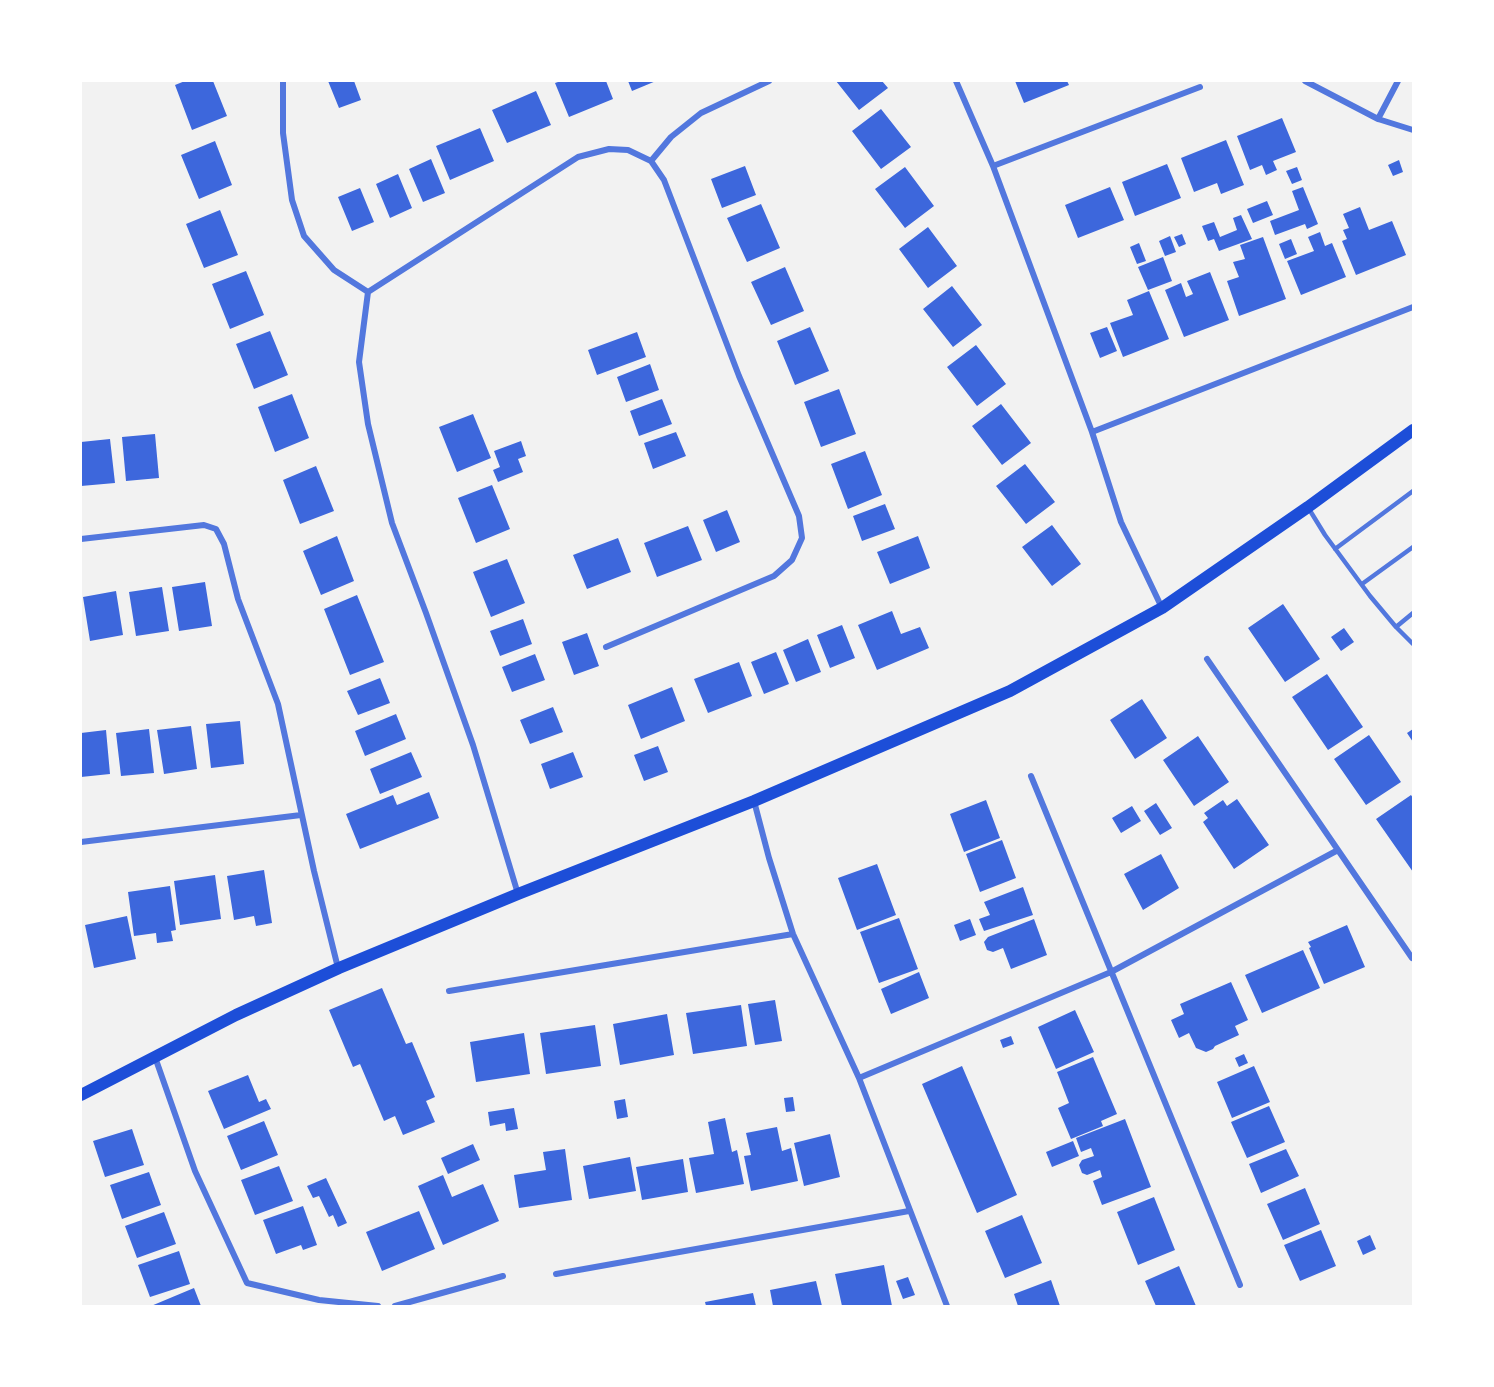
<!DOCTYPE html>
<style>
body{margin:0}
#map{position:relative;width:1494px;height:1387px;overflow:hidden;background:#f2f2f2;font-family:"Source Sans 3",sans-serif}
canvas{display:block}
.frame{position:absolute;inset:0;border:82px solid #fff;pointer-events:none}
</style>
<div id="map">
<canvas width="1494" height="1387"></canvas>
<div class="frame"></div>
</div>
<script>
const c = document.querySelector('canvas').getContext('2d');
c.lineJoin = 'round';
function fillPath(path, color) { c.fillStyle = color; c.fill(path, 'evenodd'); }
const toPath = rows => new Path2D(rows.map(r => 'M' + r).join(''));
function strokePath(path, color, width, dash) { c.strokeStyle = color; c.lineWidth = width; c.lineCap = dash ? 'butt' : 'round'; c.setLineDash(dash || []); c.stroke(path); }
const building = toPath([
 [185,81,213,81,227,116,192,130,175,85],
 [328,81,354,81,361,100,339,108],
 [561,81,606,81,613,99,569,117,555,83],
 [628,81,656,81,632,91],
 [836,81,882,81,888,88,859,110],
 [1015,81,1067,81,1069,85,1024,103],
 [536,91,551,125,507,143,492,110],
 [881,109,911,147,881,169,852,131],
 [1282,118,1296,152,1273,161,1277,170,1266,175,1262,165,1250,170,1237,136],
 [480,128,494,161,450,180,436,146],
 [1226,140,1244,185,1221,194,1217,183,1194,192,1181,158],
 [215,141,232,185,199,199,181,155],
 [431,159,445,193,423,202,409,169],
 [1399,160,1403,172,1393,176,1388,165],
 [1167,164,1181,198,1135,216,1122,182],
 [745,166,756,195,722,208,711,179],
 [905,167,934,206,905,228,875,189],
 [1297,167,1302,180,1292,184,1286,171],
 [398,174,412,208,390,218,376,184],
 [1110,187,1124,220,1078,238,1065,205],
 [1303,187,1318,224,1307,229,1305,224,1275,235,1270,221,1299,210,1292,191],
 [360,188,374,222,352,231,338,197],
 [1267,201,1273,215,1253,223,1247,209],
 [761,204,780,248,747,262,727,218],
 [1360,207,1369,230,1392,221,1406,255,1356,275,1342,241,1347,239,1343,230,1349,228,1343,214],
 [220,210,238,255,204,268,186,224],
 [1241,215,1252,239,1219,251,1214,239,1208,241,1202,226,1214,222,1220,237,1237,230,1233,218],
 [928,227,957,266,928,288,899,249],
 [1320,232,1325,246,1332,243,1346,277,1301,295,1287,261,1314,251,1308,237],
 [1182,234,1186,244,1179,247,1174,237],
 [1170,236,1176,252,1165,256,1159,241],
 [1263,237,1286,299,1239,316,1227,281,1239,277,1233,262,1245,259,1240,245],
 [1291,239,1297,254,1285,259,1279,244],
 [1139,243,1146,261,1137,264,1130,247],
 [1163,257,1172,281,1148,290,1138,267],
 [785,267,804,311,771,325,751,282],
 [246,271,264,315,230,329,212,284],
 [1210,272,1229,320,1184,337,1165,290,1181,283,1186,297,1193,294,1187,281],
 [952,286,982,325,953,347,923,309],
 [1149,291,1169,339,1123,357,1110,323,1133,315,1127,300],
 [810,327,829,371,795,385,777,341],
 [1107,327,1117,351,1100,358,1090,333],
 [270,331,288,375,254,389,236,344],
 [637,332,646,357,597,375,588,350],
 [976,345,1006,384,977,406,947,367],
 [650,364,659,390,626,402,617,377],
 [839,389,856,434,821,447,804,402],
 [292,394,309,438,275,452,258,407],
 [662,399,672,424,639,436,630,411],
 [1001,404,1031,443,1002,465,972,426],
 [473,414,491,458,457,472,439,427],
 [676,432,686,456,653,469,644,443],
 [155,434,159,478,126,481,122,437],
 [110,439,115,483,81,486,81,442],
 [521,441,526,456,518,459,523,472,498,482,493,470,500,467,494,451],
 [865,451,882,495,848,509,831,464],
 [1025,464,1055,502,1026,524,996,486],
 [316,466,334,511,300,524,283,480],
 [492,485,510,529,476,543,458,498],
 [885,504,895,529,862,541,853,516],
 [727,510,740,542,716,552,703,520],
 [1052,525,1081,564,1052,586,1022,547],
 [688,526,702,560,657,577,644,543],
 [337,536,354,581,321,595,303,551],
 [918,536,930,568,890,584,877,552],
 [618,538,631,572,587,589,573,555],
 [507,559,525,603,491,617,473,572],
 [205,582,212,626,179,631,172,587],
 [162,587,169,631,136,636,129,592],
 [116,591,123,635,90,641,83,597],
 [357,595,384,662,350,675,324,609],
 [1283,604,1320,659,1285,682,1248,628],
 [892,611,901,634,920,627,929,648,877,670,858,625],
 [523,619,532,644,500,656,490,631],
 [842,625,855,658,830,668,817,635],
 [1344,628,1354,642,1341,651,1331,637],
 [587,633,599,666,574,675,562,642],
 [808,639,821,672,796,682,783,650],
 [776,652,789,684,764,694,751,662],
 [535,654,545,680,512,692,502,667],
 [739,662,752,696,708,713,694,679],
 [1327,674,1363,727,1328,750,1292,697],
 [380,678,390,703,358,715,347,691],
 [672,687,685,721,641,739,628,705],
 [1142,699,1167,738,1135,759,1110,720],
 [553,707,563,732,530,744,520,720],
 [396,714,406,739,365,756,355,731],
 [240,721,244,764,211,768,206,724],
 [191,726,197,769,164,774,157,730],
 [149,729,154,773,121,776,116,733],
 [1413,729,1413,742,1407,733],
 [106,730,110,774,81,777,81,733],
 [1369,735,1401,782,1366,805,1334,759],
 [1198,736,1229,782,1194,806,1163,760],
 [658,746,668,772,644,781,634,755],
 [411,752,422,777,380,794,370,769],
 [573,752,583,777,550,789,541,764],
 [429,792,439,818,360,849,346,814,393,795,397,805],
 [1411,795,1413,798,1413,872,1376,819],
 [1237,799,1269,845,1234,869,1203,822,1208,818,1204,813,1223,800,1227,806],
 [986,800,1000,838,964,852,950,814],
 [1156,803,1172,828,1160,835,1144,811],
 [1132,806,1141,821,1121,833,1112,818],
 [1002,840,1016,878,980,892,966,854],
 [1161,854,1179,888,1143,910,1124,874],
 [877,864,896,915,857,930,838,878],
 [264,870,272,923,256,926,254,916,234,920,227,876],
 [215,875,221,919,180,925,174,881],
 [170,886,176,930,171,931,173,941,157,943,156,933,134,936,128,892],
 [1023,887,1033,915,984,931,979,919,990,915,984,902],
 [127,916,136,959,94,968,85,925],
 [899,918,918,969,879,983,860,932],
 [970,919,976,935,960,941,954,925],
 [1034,919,1047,955,1011,969,1003,948,993,952,987,950,984,942,988,937],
 [1347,925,1365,967,1324,984,1309,948,1311,947,1308,942],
 [1303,950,1320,988,1262,1013,1245,975],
 [919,972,929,998,891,1014,881,989],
 [1231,982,1248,1020,1235,1026,1239,1035,1215,1046,1213,1049,1206,1052,1196,1048,1189,1033,1179,1038,1171,1020,1184,1014,1180,1004],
 [382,988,406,1044,412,1042,435,1097,426,1101,435,1122,403,1135,395,1116,384,1121,360,1064,353,1067,329,1010],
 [775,1000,782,1041,755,1045,748,1004],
 [741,1005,747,1046,693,1054,686,1013],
 [1075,1010,1094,1052,1056,1069,1038,1027],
 [667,1014,674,1055,620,1065,613,1024],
 [595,1025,601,1066,546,1074,540,1033],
 [524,1033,530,1074,476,1082,470,1042],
 [1011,1036,1014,1044,1003,1048,1000,1040],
 [1244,1054,1248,1063,1239,1067,1235,1058],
 [1093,1057,1117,1114,1101,1121,1103,1126,1071,1139,1058,1108,1069,1103,1057,1072],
 [962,1066,1017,1195,977,1213,922,1084],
 [1254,1066,1270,1102,1232,1118,1217,1082],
 [248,1075,259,1102,266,1099,271,1109,224,1129,208,1091],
 [793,1097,795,1111,786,1112,784,1098],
 [625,1099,628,1117,617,1119,614,1101],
 [1269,1106,1285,1142,1247,1158,1231,1122],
 [514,1108,518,1129,506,1131,505,1123,490,1126,488,1112],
 [725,1118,732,1152,737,1150,744,1184,696,1193,689,1158,714,1154,708,1122],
 [1125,1119,1151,1187,1102,1205,1093,1181,1102,1177,1100,1170,1087,1175,1082,1173,1079,1165,1082,1160,1094,1156,1091,1148,1081,1152,1076,1138],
 [264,1121,278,1155,241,1170,227,1136],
 [777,1127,782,1151,791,1148,798,1181,751,1191,744,1156,751,1155,746,1133],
 [132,1129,144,1165,105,1177,93,1141],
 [830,1134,840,1177,804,1186,794,1143],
 [1073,1141,1079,1156,1052,1167,1046,1152],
 [473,1144,480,1160,448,1174,441,1158],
 [565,1149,572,1200,519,1208,514,1175,546,1170,543,1152],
 [1286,1149,1299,1176,1261,1193,1249,1164],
 [630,1157,636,1191,589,1199,583,1166],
 [683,1159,688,1192,642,1200,636,1167],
 [279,1166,293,1201,255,1215,241,1180],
 [149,1172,161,1205,122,1219,110,1185],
 [443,1175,452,1197,483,1184,499,1221,443,1245,418,1186],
 [326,1178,347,1223,338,1227,333,1215,329,1217,319,1196,313,1198,307,1186],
 [1305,1188,1320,1224,1283,1240,1267,1204],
 [1154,1197,1175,1250,1138,1265,1117,1212],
 [303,1206,317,1245,303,1250,301,1245,276,1254,263,1220],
 [419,1211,435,1249,382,1271,366,1232],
 [164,1212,176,1244,137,1258,125,1226],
 [1022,1215,1042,1263,1005,1278,985,1231],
 [1321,1230,1336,1266,1300,1281,1284,1245],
 [1370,1235,1376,1249,1363,1255,1357,1241],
 [179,1251,190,1284,150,1297,138,1265],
 [884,1265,892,1306,842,1306,835,1274],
 [1179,1266,1196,1306,1156,1306,1145,1281],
 [908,1277,915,1295,903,1299,896,1281],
 [1051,1280,1060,1306,1018,1306,1014,1294],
 [816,1281,822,1306,773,1306,770,1290],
 [194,1288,201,1306,151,1306],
 [753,1293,756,1306,706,1306,705,1302]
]);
const service = toPath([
 [1309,509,1325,535,1370,596,1396,627,1413,644],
 [1335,549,1413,491],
 [1362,584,1413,547],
 [1396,627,1413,613]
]);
const minor = toPath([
 [283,81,283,133,292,200,304,236,334,270,368,292],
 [956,81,993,166,1092,432,1121,522,1162,608],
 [1305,81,1378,119,1413,130],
 [1378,119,1398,81],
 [651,161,671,137,701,113,769,81],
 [993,166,1200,87],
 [368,292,578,157,609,149,628,150,651,161,664,180,739,376,799,516,802,538,792,560,774,576,606,647],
 [368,292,359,362,368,424,392,523,426,613,473,745,518,894],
 [1092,432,1413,307],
 [81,539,204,525,216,529,224,544,238,599,278,704,314,871,338,968],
 [1207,659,1412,958],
 [1031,776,1240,1285],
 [754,801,769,858,793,934,859,1078,947,1306],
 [81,842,301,815],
 [449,991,793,934],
 [155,1057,195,1171,247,1283,319,1300,378,1306],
 [859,1078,1111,972,1338,850],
 [556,1274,909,1211],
 [395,1306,503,1276]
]);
const secondary = toPath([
 [81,1095,236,1015,339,968,518,894,754,801,1010,691,1162,608,1308,507,1413,430]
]);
fillPath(building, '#3d67dc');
strokePath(service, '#5277de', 4.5);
strokePath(minor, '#5277de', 6);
strokePath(secondary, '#1d4ed8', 12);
</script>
